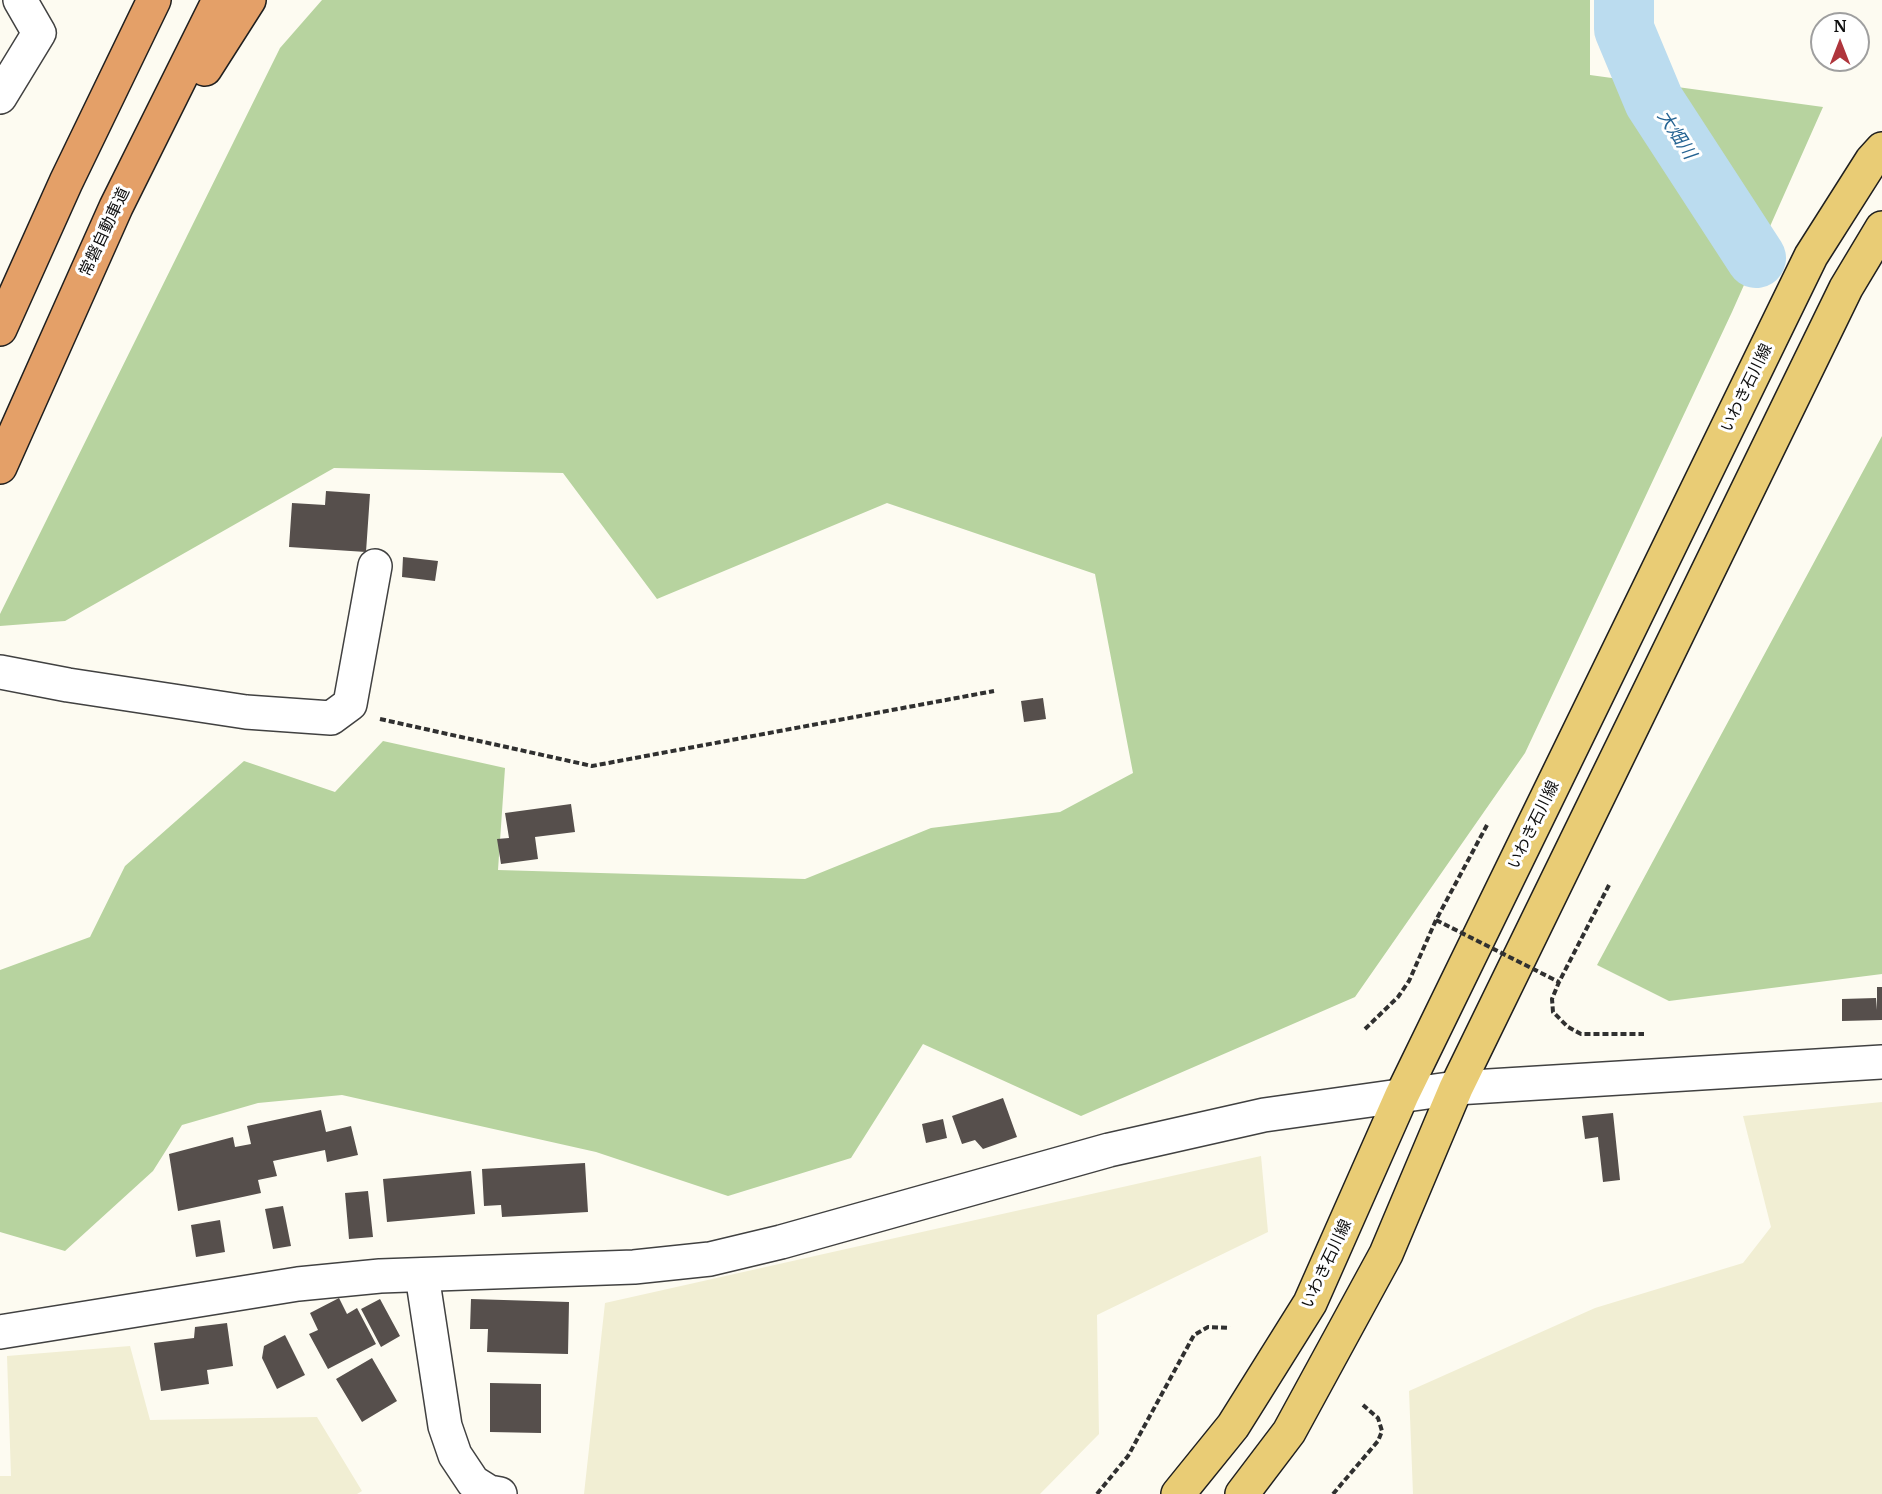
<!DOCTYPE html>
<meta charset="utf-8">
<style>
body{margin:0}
#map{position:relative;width:1882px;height:1494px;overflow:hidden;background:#fdfbf1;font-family:Merriweather,serif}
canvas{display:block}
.north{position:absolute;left:1810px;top:12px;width:60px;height:60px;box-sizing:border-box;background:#fff;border:2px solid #9f9f9f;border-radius:50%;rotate:0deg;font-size:16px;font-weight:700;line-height:24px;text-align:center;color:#0e0e0e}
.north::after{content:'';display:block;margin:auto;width:21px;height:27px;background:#af353c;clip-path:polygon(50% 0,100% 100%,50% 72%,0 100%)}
</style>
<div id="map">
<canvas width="1882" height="1494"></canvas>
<div class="north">N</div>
</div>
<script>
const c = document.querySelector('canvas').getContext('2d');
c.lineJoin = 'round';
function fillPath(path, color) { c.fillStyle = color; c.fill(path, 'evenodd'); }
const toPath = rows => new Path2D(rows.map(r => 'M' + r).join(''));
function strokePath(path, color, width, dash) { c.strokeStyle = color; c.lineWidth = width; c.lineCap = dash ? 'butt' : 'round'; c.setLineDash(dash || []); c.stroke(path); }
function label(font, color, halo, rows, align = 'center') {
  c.font = font + ' Merriweather,"Noto Sans JP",serif'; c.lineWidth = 6; c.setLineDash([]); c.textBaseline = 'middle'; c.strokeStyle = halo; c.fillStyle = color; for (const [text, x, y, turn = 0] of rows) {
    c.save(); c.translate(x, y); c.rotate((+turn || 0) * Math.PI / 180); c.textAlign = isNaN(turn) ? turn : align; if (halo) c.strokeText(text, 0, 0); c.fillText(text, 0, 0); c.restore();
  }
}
const farmland = toPath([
 [1882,1102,1882,1494,1413,1494,1409,1391,1595,1308,1743,1263,1771,1227,1743,1116],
 [1261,1156,1268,1232,1097,1315,1099,1434,1040,1494,584,1494,605,1303],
 [130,1346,150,1420,317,1417,362,1491,357,1494,0,1494,0,1476,11,1476,7,1356]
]);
const forest = toPath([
 [322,0,1590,0,1590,75,1823,107,1732,312,1525,753,1355,997,1081,1116,923,1044,851,1158,728,1196,596,1152,342,1095,258,1103,182,1125,153,1171,65,1251,0,1232,0,970,90,937,125,866,244,761,335,792,383,741,505,768,498,870,805,879,931,828,1060,812,1133,773,1095,574,887,503,657,599,563,473,334,468,65,621,0,626,0,614,280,48],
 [1882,436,1882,974,1669,1001,1597,965]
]);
const river = toPath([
 [1624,0,1624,29,1654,101,1756,258]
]);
const building = toPath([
 [326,491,370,494,366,552,289,547,292,503,325,505],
 [403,557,438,561,435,581,402,577],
 [1043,698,1046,719,1024,722,1021,701],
 [571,804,575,832,535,837,538,859,501,864,497,839,509,838,505,813],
 [1877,987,1882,987,1882,1020,1842,1021,1842,999,1876,998,1877,1010],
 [1003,1098,1017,1137,983,1149,975,1140,962,1144,952,1116],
 [321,1110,326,1132,351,1126,358,1155,327,1162,325,1150,273,1161,277,1176,258,1180,261,1193,178,1211,169,1154,233,1137,235,1147,251,1144,247,1126],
 [1613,1113,1620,1180,1603,1182,1598,1137,1585,1139,1582,1116],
 [943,1119,947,1138,926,1143,922,1124],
 [585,1163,588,1212,502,1217,501,1205,484,1206,482,1169],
 [471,1171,475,1214,387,1222,383,1179],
 [368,1191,373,1237,349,1239,345,1193],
 [283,1206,291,1246,273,1249,265,1209],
 [220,1220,225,1252,196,1257,191,1225],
 [339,1298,347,1314,357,1308,376,1344,328,1369,309,1334,318,1330,310,1313],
 [380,1299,400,1336,381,1347,361,1309],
 [471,1299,569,1302,568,1354,487,1352,488,1329,470,1329],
 [227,1323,233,1366,207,1370,209,1384,161,1391,154,1343,194,1338,195,1327],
 [285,1335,305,1375,277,1389,262,1358,264,1346],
 [372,1358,397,1401,362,1422,336,1379],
 [490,1383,541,1384,541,1433,490,1432]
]);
const path = toPath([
 [380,719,592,766,994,691],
 [1609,885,1559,982,1552,999,1553,1012,1568,1027,1581,1034,1644,1034],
 [1365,1029,1398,997,1409,981,1436,920,1487,825],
 [1097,1494,1128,1456,1194,1335,1208,1327,1230,1328],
 [1333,1494,1378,1441,1382,1431,1378,1418,1363,1405]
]);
const minor = toPath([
 [0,97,39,33,20,0],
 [0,672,68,685,246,712,331,718,350,704,375,566],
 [422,1275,445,1426,455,1455,473,1482,489,1492,500,1494]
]);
const tertiary = toPath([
 [0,1332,298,1284,380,1276,634,1267,710,1259,781,1242,1109,1150,1264,1115,1456,1088,1882,1062]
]);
const primary = toPath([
 [1178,1494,1233,1426,1310,1303,1402,1095,1811,256,1872,160,1882,149],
 [1242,1494,1289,1432,1386,1254,1456,1088,1846,288,1882,228]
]);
const motorway = toPath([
 [205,69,249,0],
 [0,329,66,182,154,0],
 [0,467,116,207,219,0]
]);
const pathBridge = toPath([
 [1436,920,1559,982]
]);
const streetNames = [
 ["常磐自動車道",105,232,-65],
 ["いわき石川線",1747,388,-64],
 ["いわき石川線",1534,825,-64],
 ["いわき石川線",1327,1264,-65]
];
const waterNames = [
 ["大畑川",1676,135,57]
];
fillPath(farmland, '#f1eed3');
fillPath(forest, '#b7d39f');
strokePath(river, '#bbdcef', 60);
fillPath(building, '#564f4c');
strokePath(minor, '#414141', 36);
strokePath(tertiary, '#414141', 36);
strokePath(primary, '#1f1f1f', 36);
strokePath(motorway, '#1f1f1f', 36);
strokePath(path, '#303030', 4, [6, 3]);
strokePath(minor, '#fff', 33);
strokePath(tertiary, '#fff', 33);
strokePath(primary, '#e9cc75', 33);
strokePath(motorway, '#e4a068', 33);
strokePath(pathBridge, '#303030', 4, [6, 3]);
label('16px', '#0e0e0e', '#fff', streetNames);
label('italic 18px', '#256392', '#fff', waterNames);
</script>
